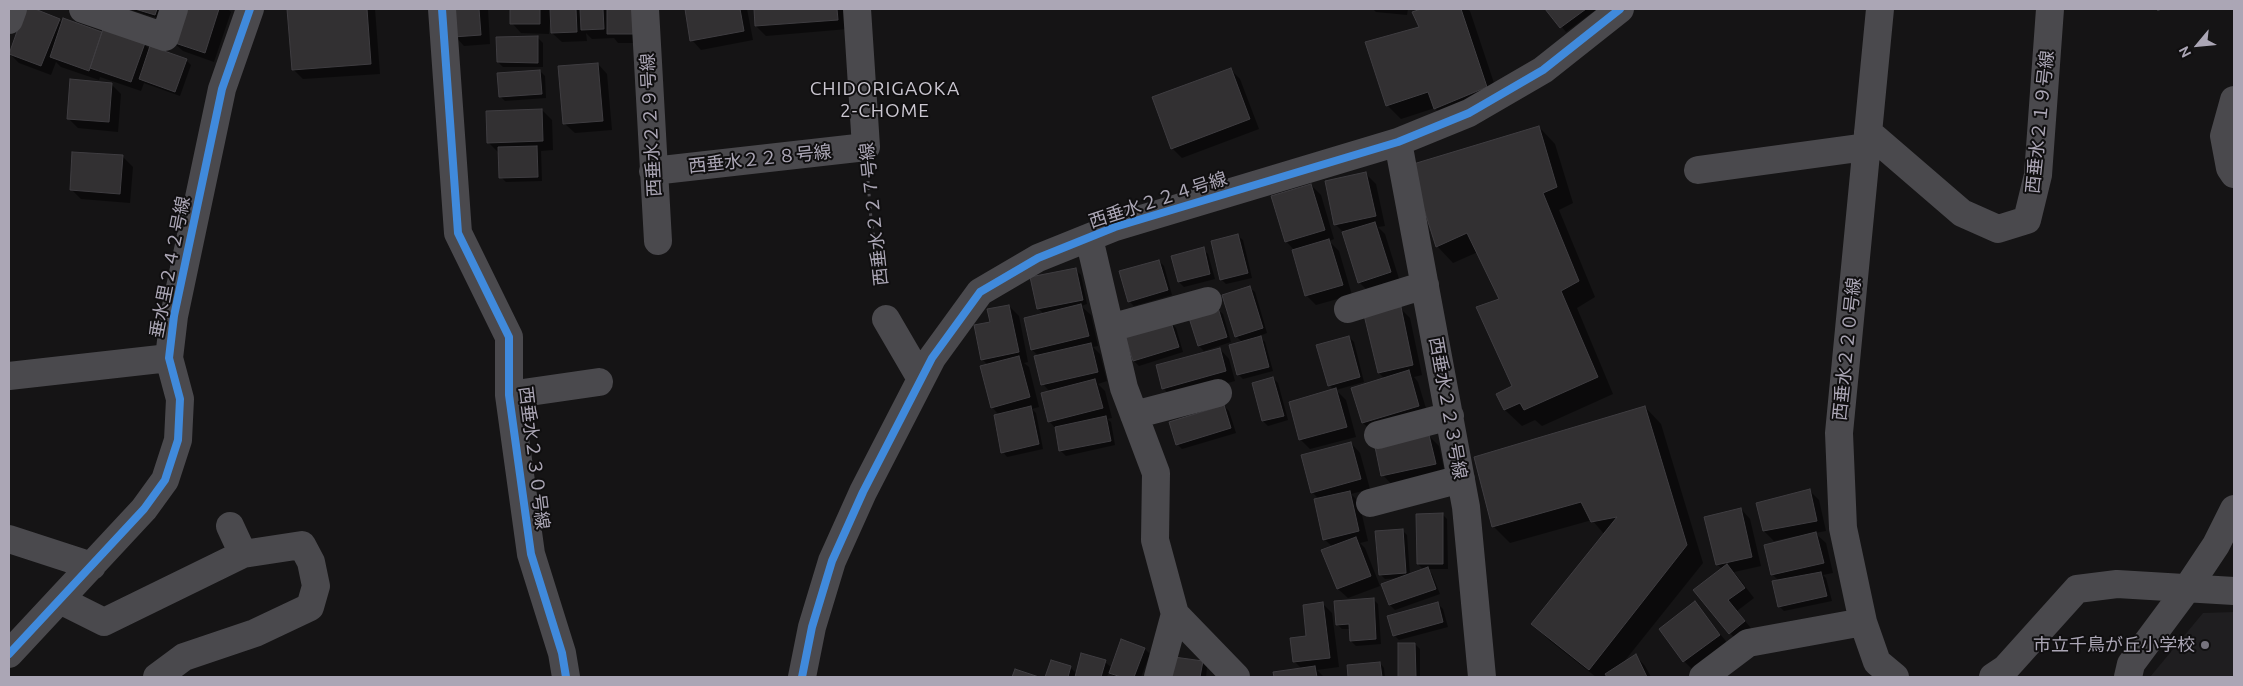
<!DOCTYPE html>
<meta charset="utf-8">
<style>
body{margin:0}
#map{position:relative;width:2243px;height:686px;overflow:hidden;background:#151415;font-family:Ubuntu,sans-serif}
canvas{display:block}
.frame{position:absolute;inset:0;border:10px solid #aba6b5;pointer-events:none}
.north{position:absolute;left:2173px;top:20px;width:50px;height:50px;-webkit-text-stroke:4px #100f10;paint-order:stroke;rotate:242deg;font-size:14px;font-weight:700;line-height:20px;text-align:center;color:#aba6b5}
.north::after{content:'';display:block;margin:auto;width:18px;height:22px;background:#aba6b5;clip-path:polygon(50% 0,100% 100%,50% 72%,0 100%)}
</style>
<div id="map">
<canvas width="2243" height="686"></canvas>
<div class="frame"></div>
<div class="north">N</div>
</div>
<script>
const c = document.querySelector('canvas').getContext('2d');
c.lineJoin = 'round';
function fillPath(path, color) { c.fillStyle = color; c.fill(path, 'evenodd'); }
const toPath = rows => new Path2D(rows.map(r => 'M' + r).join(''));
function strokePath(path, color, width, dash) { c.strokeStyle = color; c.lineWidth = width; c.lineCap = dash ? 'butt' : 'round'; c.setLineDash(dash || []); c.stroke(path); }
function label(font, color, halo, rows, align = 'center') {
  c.font = font + ' Ubuntu,"Noto Sans JP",sans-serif'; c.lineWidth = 4; c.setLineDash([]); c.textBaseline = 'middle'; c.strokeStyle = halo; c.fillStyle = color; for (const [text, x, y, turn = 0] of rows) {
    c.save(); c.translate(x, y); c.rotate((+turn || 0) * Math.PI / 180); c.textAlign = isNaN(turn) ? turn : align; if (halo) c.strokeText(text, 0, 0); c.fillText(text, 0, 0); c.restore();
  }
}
const built = toPath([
 [2234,612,2234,677,2150,677,2203,613]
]);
const shadow = toPath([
 [26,9,32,9,59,20,62,23,64,20,144,44,150,50,186,60,191,65,180,96,144,83,141,91,100,77,99,80,61,67,56,62,51,75,19,63,9,53],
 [129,9,163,9,160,19],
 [184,9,228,9,231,12,214,62,183,51,173,42],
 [288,9,375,9,380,74,303,79,293,69],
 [453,9,488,9,490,44,464,46,455,36],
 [512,9,642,9,642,43,618,43,614,38,592,39,586,33,587,41,562,42,552,33,552,22,550,22,549,34,521,33,512,23],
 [686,9,747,9,753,40,701,50,692,40],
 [755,9,846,9,848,29,766,36,756,26],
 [1373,9,1408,9,1407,15,1376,12],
 [1425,9,1467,9,1470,11,1500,101,1449,122,1435,108,1401,119,1387,105,1420,28,1414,13],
 [1547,9,1597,9,1566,32],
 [538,38,543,43,543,67,503,67,498,62],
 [598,64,607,74,612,130,575,133,565,124],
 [1230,69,1240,79,1259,129,1182,158,1172,148],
 [540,71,545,76,546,98,505,101,500,96],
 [111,84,121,94,118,132,78,128,68,118],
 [542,110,552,120,553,150,541,151,542,181,506,182,501,177,499,153,489,143],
 [1539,127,1555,144,1573,203,1559,210,1595,297,1577,308,1613,394,1542,426,1535,420,1522,426,1505,410,1498,395,1514,386,1501,300,1478,252,1453,263,1437,246],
 [123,157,133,167,130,203,81,199,71,189],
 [1366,174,1376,184,1385,226,1378,227,1385,234,1400,282,1369,292,1359,282,1344,233,1336,225],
 [1311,185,1321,195,1334,239,1329,241,1339,251,1352,295,1316,305,1306,295,1294,250,1286,241],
 [1238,236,1243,240,1252,278,1226,284,1221,279],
 [1203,249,1208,254,1215,279,1184,287,1179,282],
 [1159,261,1164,266,1172,295,1134,306,1129,301],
 [1076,270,1081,275,1087,304,1081,306,1091,315,1098,346,1093,347,1100,354,1107,381,1098,384,1105,391,1112,418,1107,419,1111,422,1115,445,1066,456,1061,451,1056,429,1049,421,1050,392,1043,384,1039,356,1032,350,1025,319,1044,314,1038,308],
 [1250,288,1255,292,1267,333,1259,336,1265,342,1273,371,1243,379,1238,374,1242,342,1236,336],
 [1009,306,1019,316,1028,362,1024,363,1029,367,1039,407,1032,409,1036,413,1043,449,1007,457,1003,452,999,415,992,407,988,365,983,360,976,326,992,323],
 [1400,308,1410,318,1422,375,1414,377,1418,382,1428,415,1373,432,1363,423,1385,379,1379,373,1366,316],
 [1218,310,1223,314,1231,342,1204,351,1199,346,1190,318],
 [1171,323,1176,328,1183,352,1139,366,1134,361,1127,337],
 [1349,337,1354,342,1364,382,1336,390,1346,400,1356,437,1310,449,1300,439,1334,390,1329,385],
 [1220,349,1229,359,1235,381,1173,398,1163,388],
 [1273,378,1278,383,1288,420,1268,426,1263,421,1253,384],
 [1224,406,1229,411,1236,433,1182,449,1177,444],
 [1645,407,1661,424,1703,563,1623,663,1636,656,1645,666,1651,677,1596,677,1549,640,1533,624,1604,534,1592,520,1510,543,1493,526],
 [1429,436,1439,446,1445,474,1392,485,1383,475],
 [1351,443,1360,453,1370,489,1351,494,1359,502,1368,541,1360,543,1365,548,1380,586,1348,598,1338,589,1323,551,1333,547,1324,539,1319,499,1312,492],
 [1810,491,1819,500,1826,531,1815,533,1826,543,1833,573,1823,575,1826,578,1832,601,1784,611,1779,606,1779,581,1772,574,1797,536,1774,541,1764,531],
 [1741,509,1750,519,1761,566,1734,572,1754,598,1737,611,1754,632,1740,643,1730,633,1722,569,1717,564],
 [1442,514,1447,519,1448,569,1427,569,1432,574,1440,594,1395,610,1390,605,1383,585,1400,578,1385,579,1380,574,1402,530,1407,535,1410,575,1424,570,1418,564],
 [1373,599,1378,604,1381,644,1356,646,1351,641,1350,629,1342,629,1337,624],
 [1322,603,1332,613,1339,667,1317,670,1324,677,1275,677,1275,673,1302,669,1294,661,1308,638],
 [1695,603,1729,645,1694,671,1684,661],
 [1438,604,1443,609,1448,627,1399,640,1394,635],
 [1399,644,1415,644,1420,649,1420,677,1400,677],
 [1145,649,1150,654,1141,677,1115,677,1109,671,1107,677,1047,677,1052,661,1070,667,1077,674,1105,662,1112,668],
 [1175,659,1202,662,1207,667,1206,677,1173,677],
 [1380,663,1384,668,1385,677,1349,677,1348,666]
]);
const building = toPath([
 [25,9,35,9,60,19,41,66,9,54,25,9],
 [135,9,157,9,155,15,135,9],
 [183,9,219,9,205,53,172,42,183,9],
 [287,9,367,9,371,64,292,70,287,9],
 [452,9,479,9,481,35,453,37,452,9],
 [510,9,540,9,540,24,510,24,510,9],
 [550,9,576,9,577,32,551,33,550,9],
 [580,9,603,9,604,29,581,30,580,9],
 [607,9,633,9,633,34,607,34,607,9],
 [685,9,740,9,744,31,690,41,685,9],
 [754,9,837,9,838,20,755,26,754,9],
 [1421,9,1461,9,1487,87,1434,109,1428,92,1386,106,1365,42,1419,27,1412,12,1421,9],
 [1545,9,1586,9,1560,28,1545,9],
 [63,18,102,32,89,71,50,57,63,18],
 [103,29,145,43,131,82,90,68,103,29],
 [538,36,538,63,497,62,496,37,538,36],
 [150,46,187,59,175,92,139,79,150,46],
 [598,63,603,121,563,124,558,66,598,63],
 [1231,68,1250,119,1171,149,1152,97,1231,68],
 [540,70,542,94,499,97,497,73,540,70],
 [70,79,112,83,109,122,67,119,70,79],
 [542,109,543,141,487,143,486,111,542,109],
 [1539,126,1557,187,1543,193,1579,281,1561,291,1598,377,1524,410,1520,403,1504,410,1496,394,1512,386,1476,307,1499,299,1467,233,1436,247,1410,165,1539,126],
 [537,146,538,177,499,178,498,147,537,146],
 [72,152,123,155,120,194,70,190,72,152],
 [1366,172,1376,216,1334,225,1325,181,1366,172],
 [1311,184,1325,230,1285,242,1271,196,1311,184],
 [1375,222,1391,272,1358,283,1342,232,1375,222],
 [1238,234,1248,273,1220,280,1211,241,1238,234],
 [1329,239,1343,285,1305,296,1292,250,1329,239],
 [1204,247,1210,274,1178,282,1171,256,1204,247],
 [1159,260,1168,290,1128,302,1119,271,1159,260],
 [1076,268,1083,300,1037,309,1030,277,1076,268],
 [1250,286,1263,328,1235,337,1222,295,1250,286],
 [1081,304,1089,336,1031,350,1024,318,1081,304],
 [1009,305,1019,352,981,360,974,325,990,322,987,309,1009,305],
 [1401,307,1413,365,1378,373,1364,315,1401,307],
 [1218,308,1227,337,1198,346,1189,318,1218,308],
 [1171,322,1179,347,1133,361,1125,336,1171,322],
 [1261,336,1269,367,1237,375,1229,345,1261,336],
 [1349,336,1360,377,1328,386,1316,345,1349,336],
 [1091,343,1098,372,1041,385,1034,356,1091,343],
 [1220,348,1226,371,1162,389,1156,365,1220,348],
 [1019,356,1030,397,991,408,980,366,1019,356],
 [1409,370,1419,406,1362,423,1351,388,1409,370],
 [1273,377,1284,416,1262,421,1252,383,1273,377],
 [1095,379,1103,408,1048,422,1041,393,1095,379],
 [1336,388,1347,427,1299,440,1289,402,1336,388],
 [1224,405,1231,428,1176,445,1169,422,1224,405],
 [1031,406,1039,444,1001,453,994,415,1031,406],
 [1645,406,1687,545,1589,670,1531,624,1617,517,1591,522,1581,502,1492,527,1474,457,1645,406],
 [1106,416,1111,441,1059,451,1055,427,1106,416],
 [1429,435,1436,464,1381,476,1375,447,1429,435],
 [1351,442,1361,479,1311,493,1301,455,1351,442],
 [1810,489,1817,521,1763,531,1756,503,1810,489],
 [1350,491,1359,531,1323,540,1314,499,1350,491],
 [1741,508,1752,557,1716,565,1704,517,1741,508],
 [1443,513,1443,564,1417,564,1416,514,1443,513],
 [1403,529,1406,573,1379,575,1375,531,1403,529],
 [1816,532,1824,563,1771,575,1764,545,1816,532],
 [1356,537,1371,576,1337,589,1321,550,1356,537],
 [1727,564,1745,588,1728,600,1745,621,1729,634,1693,590,1727,564],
 [1428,567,1436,589,1389,605,1381,584,1428,567],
 [1821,572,1827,596,1778,607,1772,581,1821,572],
 [1374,598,1376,639,1350,641,1349,624,1336,625,1334,601,1374,598],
 [1695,601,1720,635,1683,662,1659,629,1695,601],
 [1323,602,1330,658,1293,662,1290,638,1306,636,1303,605,1323,602],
 [1438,602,1443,622,1393,636,1387,616,1438,602],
 [1121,639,1145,648,1134,677,1121,677,1109,673,1121,639],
 [1398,643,1415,643,1416,677,1398,677,1398,643],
 [1081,653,1106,660,1101,677,1075,677,1081,653],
 [1636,654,1647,677,1607,677,1605,674,1636,654],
 [1174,657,1203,661,1200,677,1171,677,1174,657],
 [1051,660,1071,666,1068,677,1045,677,1051,660],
 [1380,662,1382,677,1348,677,1347,665,1380,662],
 [1315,666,1317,677,1274,677,1273,672,1315,666],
 [1015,669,1039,677,1012,677,1015,669]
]);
const path = toPath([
 [2157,9,2163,9],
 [868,181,871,219,881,286]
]);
const minor = toPath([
 [83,9,165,37,174,9],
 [442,9,458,233,509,337,509,395,531,554,562,653,566,677],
 [645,9,658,241],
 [1880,9,1839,433,1843,528,1863,622,1877,662,1895,677],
 [9,20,13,9],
 [2234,100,2224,136,2230,168,2234,174],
 [1868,132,1962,213,1998,229,2027,220,2038,175,2050,9],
 [1398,142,1466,507,1482,677],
 [1698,170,1866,147],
 [653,171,866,147,857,9],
 [1089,238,1124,388,1156,473,1155,540,1175,614,1158,677],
 [1348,309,1425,285],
 [886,319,921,379],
 [1110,328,1208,301],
 [9,376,169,358],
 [509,395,599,382],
 [1134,415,1218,393],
 [1378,435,1450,416],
 [1370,503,1461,479],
 [230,526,243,554],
 [9,539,92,566],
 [60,600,104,622,243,554,302,545,311,562,316,586,310,607,255,633,184,657,157,677],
 [1175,614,1236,677],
 [9,654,144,509,165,480,178,440,180,399,169,358,174,316,222,89,250,9],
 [802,677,812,627,832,561,863,492,932,358,980,292,1038,258,1115,227,1398,142,1469,113,1543,70,1620,9],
 [1703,677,1748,643,1863,622],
 [1993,677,2005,669,2077,589,2117,584,2234,591],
 [2128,677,2131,664,2186,590,2216,545,2234,509]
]);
const cycleway = toPath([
 [442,9,458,233,509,337,509,395,531,554,562,653,566,677],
 [9,654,144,509,165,480,178,440,180,399,169,358,174,316,222,89,250,9],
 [802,677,812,627,832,561,863,492,932,358,980,292,1038,258,1115,227,1398,142,1469,113,1543,70,1620,9]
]);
const markers = [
 [2205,645,5,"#76737d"]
];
const streetNames = [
 ["西垂水２１９号線",2040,122,-84],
 ["西垂水２２９号線",651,125,-93],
 ["西垂水２２８号線",760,159,-6],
 ["西垂水２２４号線",1158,200,-18],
 ["西垂水２２７号線",874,214,-96],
 ["垂水里２４２号線",170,267,-79],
 ["西垂水２２０号線",1847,349,-84],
 ["西垂水２２３号線",1448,408,80],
 ["西垂水２３０号線",534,458,83]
];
const poiNames = [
 ["市立千鳥が丘小学校",2195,645]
];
const neighbourhoodNames = [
 ["CHIDORIGAOKA",885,89],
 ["2-CHOME",885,111]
];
fillPath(built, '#1f1e20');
fillPath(shadow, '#0007');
fillPath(building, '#323032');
strokePath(building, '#3f3d41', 1);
strokePath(path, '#4c4a4f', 3, [2.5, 4]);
strokePath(minor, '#4a494d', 28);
strokePath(cycleway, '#408adc', 8);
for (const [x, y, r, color] of markers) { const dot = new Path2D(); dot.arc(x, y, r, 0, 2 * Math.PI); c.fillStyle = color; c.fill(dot); strokePath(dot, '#100f10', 2); }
label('18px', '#aba6b5', '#100f10', streetNames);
label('18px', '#aba6b5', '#100f10', poiNames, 'right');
c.letterSpacing = '1px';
label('19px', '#cbc7d1', '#100f10', neighbourhoodNames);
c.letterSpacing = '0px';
</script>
